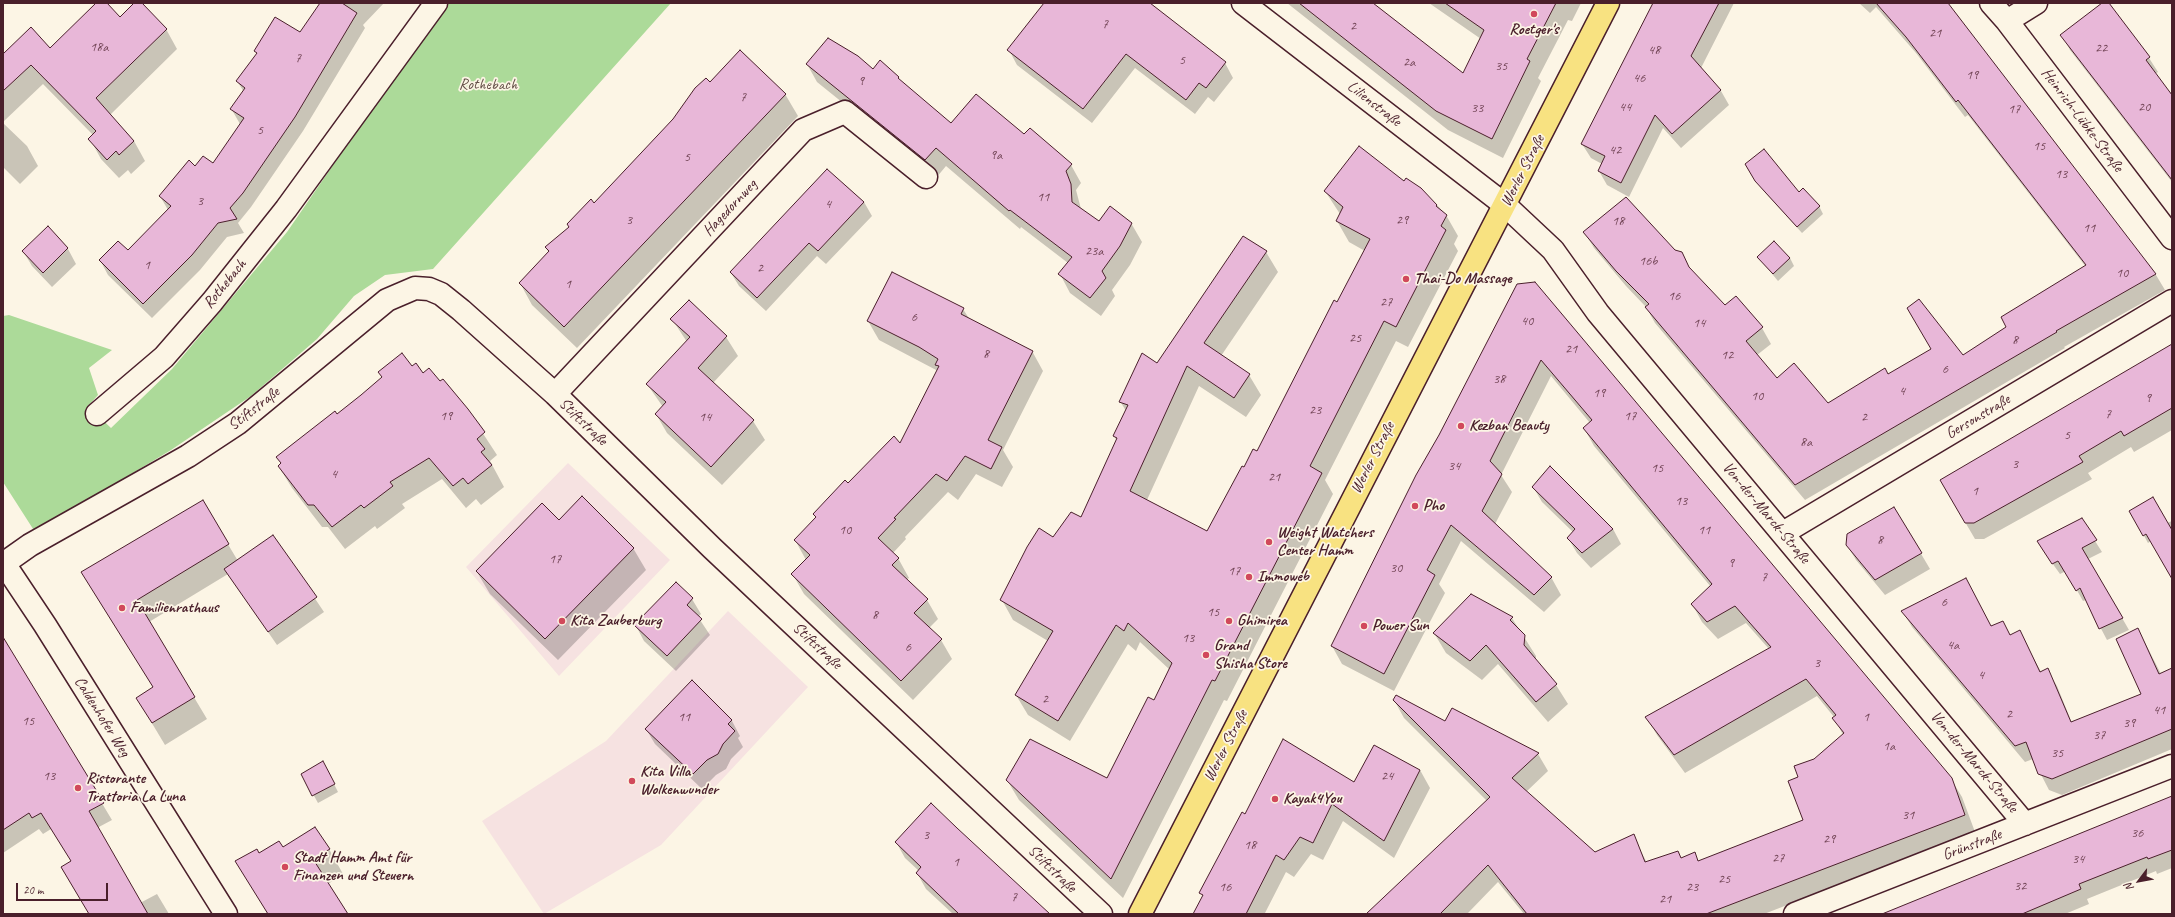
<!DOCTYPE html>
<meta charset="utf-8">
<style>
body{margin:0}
#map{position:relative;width:2175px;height:917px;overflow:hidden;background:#fcf5e5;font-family:Caveat,sans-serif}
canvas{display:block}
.frame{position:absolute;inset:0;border:4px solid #4a1f2b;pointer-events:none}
.north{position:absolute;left:2119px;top:861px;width:40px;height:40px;-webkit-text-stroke:3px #fcf5e5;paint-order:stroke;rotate:238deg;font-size:11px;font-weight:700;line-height:16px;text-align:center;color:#4a1f2b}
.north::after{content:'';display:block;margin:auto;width:14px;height:18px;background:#4a1f2b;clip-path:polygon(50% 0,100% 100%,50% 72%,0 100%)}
.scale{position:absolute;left:16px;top:883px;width:92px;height:18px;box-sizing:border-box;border:2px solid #4a1f2b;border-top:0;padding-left:5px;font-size:12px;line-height:14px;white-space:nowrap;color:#4a1f2b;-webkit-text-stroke:3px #fcf5e5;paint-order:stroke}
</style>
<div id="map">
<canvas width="2175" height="917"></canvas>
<div class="frame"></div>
<div class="north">N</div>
<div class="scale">20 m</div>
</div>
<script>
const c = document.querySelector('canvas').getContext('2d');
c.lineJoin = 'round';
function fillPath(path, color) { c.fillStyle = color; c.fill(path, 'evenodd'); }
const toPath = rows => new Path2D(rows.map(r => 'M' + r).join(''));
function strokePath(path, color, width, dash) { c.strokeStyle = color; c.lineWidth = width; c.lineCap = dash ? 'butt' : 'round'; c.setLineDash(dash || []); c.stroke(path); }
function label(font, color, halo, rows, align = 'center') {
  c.font = font + ' Caveat,sans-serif'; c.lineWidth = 3.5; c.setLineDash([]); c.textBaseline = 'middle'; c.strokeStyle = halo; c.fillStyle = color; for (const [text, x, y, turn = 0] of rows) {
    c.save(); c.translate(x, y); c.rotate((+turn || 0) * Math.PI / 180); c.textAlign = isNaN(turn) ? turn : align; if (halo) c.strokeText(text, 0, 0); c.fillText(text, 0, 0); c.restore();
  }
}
const built = toPath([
 [568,463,670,560,559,676,466,567],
 [728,611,808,687,661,845,544,914,482,821,606,741]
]);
const green = toPath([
 [447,3,671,3,433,269,385,275,354,296,317,339,251,396,171,450,35,532,3,482,3,316,9,315,112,350,89,368,98,395,88,406,111,428,172,369,287,232,384,91]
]);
const shadow = toPath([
 [97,3,105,3,120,18,136,3,140,3,166,29,177,49,110,115,134,141,145,161,131,174,128,170,119,178,101,159,90,139,93,135,43,84,3,122,3,56,50,49],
 [322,3,384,3,363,25,365,28,303,131,251,207,238,223,244,233,227,237,200,270,152,318,108,275,100,260,128,252,168,210,160,196,196,167,213,165,240,124,232,110,244,92,237,81,257,54,255,51,301,33],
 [1056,3,1148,3,1225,63,1233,78,1214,102,1208,97,1195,114,1135,68,1092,123,1017,65,1009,50],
 [1287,3,1371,3,1463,75,1481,39,1429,3,1581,3,1572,21,1568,20,1538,78,1541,81,1503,158,1448,130],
 [1654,3,1734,3,1701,68,1721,91,1729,105,1681,148,1663,128,1629,197,1607,185,1599,171,1602,164,1591,158,1582,144],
 [1859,3,1947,3,2156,275,2165,290,2064,347,2065,348,1805,500,1655,323,1646,307,1626,286,1594,248,1585,233,1681,253,1691,271,1725,307,1736,297,1762,328,1771,344,1757,355,1777,379,1828,405,1888,375,1962,356,2007,327,2086,267,1968,115,1965,117,1916,53,1876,7,1870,13],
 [2062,35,2149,58,2158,72,2155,74,2172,96,2172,182,2070,50],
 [807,64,873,70,898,78,901,83,951,125,1024,136,1071,165,1081,183,1076,190,1081,209,1099,223,1131,223,1142,242,1130,265,1112,290,1115,296,1101,316,1070,293,1060,274,1068,263,1021,227,1020,229,946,166,936,178,817,82],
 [710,83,785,94,798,116,577,348,532,305,520,283,549,253,546,248,594,205],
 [3,123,27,146,38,166,20,184,3,167],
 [1750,172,1799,194,1819,206,1823,214,1802,233,1761,188],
 [842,182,864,202,872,216,826,264,817,256,766,311,739,286,731,273],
 [1404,183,1437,205,1446,215,1458,236,1454,244,1458,251,1408,347,1396,341,1325,480,1333,494,1227,701,1224,700,1123,898,1019,800,1007,780,1107,779,1154,702,1170,670,1140,642,1136,651,1128,644,1070,741,1028,715,1016,695,1048,641,1013,620,1002,600,1053,539,1081,519,1117,441,1114,436,1126,411,1120,401,1266,252,1278,272,1221,356,1249,375,1261,395,1246,417,1199,386,1147,500,1207,532,1244,468,1258,453,1365,251,1349,242,1337,221,1340,214,1325,191],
 [48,228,68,249,76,264,52,287,32,266,23,251],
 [1758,257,1790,258,1794,266,1778,281],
 [1518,285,1951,779,1962,797,1975,832,1764,914,1524,914,1498,882,1467,914,1368,914,1487,801,1404,718,1394,700,1446,722,1538,754,1548,771,1526,792,1595,854,1633,836,1647,863,1678,852,1682,859,1695,854,1699,862,1804,820,1799,777,1814,760,1843,735,1834,717,1817,696,1685,773,1657,735,1647,718,1769,649,1746,623,1718,639,1702,622,1692,604,1711,587,1594,446,1584,428,1590,423,1551,376,1501,475,1512,492,1495,524,1551,577,1561,595,1544,612,1461,541,1439,584,1445,593,1394,691,1342,664,1332,646],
 [689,301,726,337,738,356,713,383,753,421,765,440,722,485,667,433,656,414,663,407,647,384,687,342,672,319],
 [963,309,970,320,1032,351,1043,371,1003,450,1013,467,1002,487,976,474,958,500,948,492,905,537,906,539,893,553,898,558,909,578,906,580,927,600,938,619,929,628,941,640,952,659,913,700,804,594,793,575,806,560,795,540,848,484,901,445,938,371,879,340,868,321],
 [2172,346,2172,430,2134,452,2131,447,2088,473,2092,479,1984,539,1975,539,1941,481],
 [412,367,440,382,467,409,497,455,490,461,504,487,481,505,476,499,466,508,442,479,402,504,405,508,377,529,375,526,345,549,328,527,322,527,292,488,279,467,282,465,278,457,337,415],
 [1533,487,1613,529,1621,544,1591,568,1577,553,1568,538,1573,532,1542,502],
 [202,501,238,561,273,536,324,612,277,645,228,574,149,622,207,719,165,745,150,720,154,688,95,594],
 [1894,508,1930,569,1885,595,1856,560,1847,545],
 [2131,512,2167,523,2172,521,2172,563,2151,541,2148,543],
 [2081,519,2102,552,2088,559,2129,630,2107,640,2086,600,2083,601,2066,571,2060,574,2045,553],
 [559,521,633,548,646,570,558,660,490,594,477,572],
 [1966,579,1991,627,2002,622,2011,636,2020,632,2041,672,2047,670,2057,686,2072,723,2142,695,2138,629,2161,674,2172,670,2172,749,2062,795,2049,790,2033,759,2025,762,1912,627,1903,612],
 [676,583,692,599,701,614,698,617,710,635,676,671,644,641,636,626],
 [1512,618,1536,656,1536,660,1556,685,1568,704,1548,722,1498,664,1482,680,1446,653,1434,633],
 [3,639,112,820,97,828,140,903,157,894,169,914,90,914,72,862,51,829,43,834,39,829,3,853],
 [692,681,732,721,740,736,738,738,743,747,731,759,726,769,716,775,702,789,655,744,646,729],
 [327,770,338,792,318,803,302,774],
 [1420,770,1430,788,1394,858,1343,821,1323,860,1311,854,1294,877,1286,872,1265,913,1268,914,1194,914,1203,897,1201,893,1246,815,1355,784],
 [2172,797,2172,868,2157,874,2156,871,2087,899,2089,904,2065,914,1883,914],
 [896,842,1048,914,953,914,926,889,917,873,919,871,905,858],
 [283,849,329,849,343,874,328,884,347,914,268,914,236,861]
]);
const building = toPath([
 [96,3,107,3,120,17,134,3,142,3,167,29,96,98,134,141,119,155,116,151,107,160,88,139,96,131,31,65,3,91,3,54,31,27,50,48,96,3],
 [320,3,342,3,357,13,295,117,243,193,230,208,237,219,218,223,192,255,143,304,99,260,118,241,128,250,171,206,159,196,189,160,195,166,203,156,213,163,244,118,230,109,245,88,236,81,257,53,254,51,275,17,300,32,320,3],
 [1044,3,1150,3,1226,62,1206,88,1199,83,1186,100,1126,54,1083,109,1007,50,1044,3],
 [1299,3,1373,3,1463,73,1484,30,1445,3,1556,3,1527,59,1530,61,1492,139,1436,111,1299,3],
 [1653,3,1719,3,1691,56,1721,90,1672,134,1655,115,1621,183,1598,171,1605,156,1581,144,1653,3],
 [1876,3,1948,3,2156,274,2056,331,2057,332,1795,485,1645,307,1649,304,1616,271,1583,232,1626,197,1675,250,1682,252,1689,267,1725,305,1736,296,1763,327,1746,341,1777,378,1794,363,1828,403,1885,368,1888,374,1931,349,1907,308,1919,299,1963,355,2006,327,2001,317,2086,265,1958,100,1956,102,1906,37,1876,3],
 [2102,3,2109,3,2150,57,2146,60,2172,95,2172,180,2060,35,2102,3],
 [828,38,858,56,873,69,880,60,899,77,898,78,951,123,976,94,1024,134,1030,128,1072,164,1066,171,1071,184,1072,202,1099,221,1110,206,1132,223,1120,246,1102,271,1106,278,1090,298,1058,274,1072,257,1010,210,1009,211,936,148,925,160,806,64,828,38],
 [740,50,786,94,564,327,519,283,549,251,545,247,569,227,567,224,591,199,594,203,673,119,695,88,706,78,710,82,740,50],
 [1359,146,1404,181,1406,178,1421,188,1437,205,1436,206,1447,215,1441,226,1446,230,1396,327,1384,321,1310,466,1322,473,1215,681,1212,680,1111,879,1006,780,1030,739,1107,778,1148,697,1154,700,1172,663,1128,623,1124,631,1116,625,1058,721,1015,695,1053,631,1000,600,1027,547,1039,528,1053,537,1071,512,1081,517,1117,438,1113,436,1128,405,1119,402,1142,353,1157,363,1243,236,1267,251,1204,343,1250,374,1234,398,1187,366,1130,491,1207,531,1242,466,1244,467,1253,449,1257,451,1334,300,1337,302,1370,239,1336,221,1343,207,1324,191,1359,146],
 [1764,149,1799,192,1803,188,1820,206,1797,227,1755,181,1745,164,1764,149],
 [827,169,864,202,818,251,809,243,757,298,730,272,827,169],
 [48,226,68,248,43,273,22,251,48,226],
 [1774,241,1790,258,1773,274,1757,257,1774,241],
 [892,272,964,308,961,314,1033,351,988,440,1002,447,991,469,965,456,947,481,936,474,894,518,896,519,878,538,899,558,892,565,928,599,914,613,942,639,901,681,791,574,810,555,794,540,816,517,813,514,845,480,848,483,894,436,900,443,939,366,935,365,938,359,919,347,867,321,892,272],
 [1535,282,1952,778,1965,815,1706,914,1527,914,1488,865,1440,914,1366,914,1490,797,1393,700,1396,695,1445,721,1452,708,1539,753,1512,778,1595,852,1634,834,1645,862,1678,851,1681,858,1695,852,1698,861,1803,820,1788,781,1798,777,1794,766,1814,759,1844,733,1832,718,1836,715,1806,679,1674,755,1645,717,1771,647,1735,606,1707,622,1691,604,1712,584,1583,428,1592,420,1541,360,1490,461,1502,474,1482,511,1552,577,1534,595,1451,525,1427,570,1435,575,1384,674,1331,646,1416,475,1439,435,1517,284,1535,282],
 [689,300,727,336,698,368,754,420,711,467,655,414,666,402,646,384,690,337,670,319,689,300],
 [2172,344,2172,408,2124,436,2121,431,2079,456,2083,462,1974,523,1965,523,1940,480,2172,344],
 [402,353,412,366,416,363,423,373,429,368,440,381,443,379,468,409,485,432,477,439,485,449,481,452,492,465,468,484,463,478,453,486,429,458,390,482,393,486,364,508,361,505,332,527,314,505,308,505,278,466,281,463,276,457,335,411,337,414,361,395,382,377,378,372,402,353],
 [1550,466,1613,529,1582,553,1567,538,1575,529,1532,487,1550,466],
 [582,496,634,548,545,639,476,571,542,503,559,520,582,496],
 [2153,497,2172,530,2172,579,2146,534,2143,536,2129,511,2153,497],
 [203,500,229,544,137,600,195,697,152,723,136,698,153,687,81,572,203,500],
 [1894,507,1922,553,1875,580,1846,545,1847,534,1894,507],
 [2082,518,2097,540,2082,548,2123,618,2099,629,2080,588,2076,591,2058,561,2052,564,2037,541,2082,518],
 [273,535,317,597,268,632,224,569,273,535],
 [1966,578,1991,626,2003,621,2010,635,2020,630,2040,672,2048,668,2071,722,2141,694,2116,639,2138,628,2159,674,2172,668,2172,729,2052,779,2038,774,2026,742,2015,746,1901,611,1966,578],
 [676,582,693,598,687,605,702,619,667,656,634,625,676,582],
 [1471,594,1513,617,1510,620,1525,635,1524,645,1557,684,1536,702,1486,645,1470,661,1433,633,1471,594],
 [3,637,104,803,89,811,148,914,89,914,61,867,71,861,41,813,32,818,29,813,3,830,3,637],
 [692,680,732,720,728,724,735,731,723,744,718,754,707,760,693,774,645,729,692,680],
 [1283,739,1354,782,1374,745,1420,770,1384,841,1332,804,1313,843,1300,837,1284,860,1276,855,1246,914,1193,914,1203,895,1199,893,1242,812,1245,814,1283,739],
 [323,761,335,784,312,796,301,774,323,761],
 [2172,796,2172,850,2148,859,2147,857,2079,884,2081,889,2022,914,1882,914,2172,796],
 [931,803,957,828,1050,914,959,914,916,873,921,867,895,842,931,803],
 [315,827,330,849,313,859,348,914,268,914,235,861,257,849,259,853,279,841,283,847,315,827]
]);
const minor = toPath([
 [1243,3,1505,205,1553,250,1598,313,2025,824],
 [1991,3,2007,21,2172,238],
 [2007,21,2036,3],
 [555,394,803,130,845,112,926,177],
 [97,414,164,357,212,302,286,209,436,3],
 [1783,533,2172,301],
 [3,562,45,625,226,914],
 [3,564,30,545,188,456,238,423,387,300,415,288,429,289,441,294,461,310,555,394,712,548,1101,914],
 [1795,914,2172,766]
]);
const major = toPath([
 [1140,914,1608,3]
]);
const markers = [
 [1534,14,4,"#d1495b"],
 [1406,279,4,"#d1495b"],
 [1461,426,4,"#d1495b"],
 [1415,506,4,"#d1495b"],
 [1269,542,4,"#d1495b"],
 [1249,577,4,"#d1495b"],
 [122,608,4,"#d1495b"],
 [562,621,4,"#d1495b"],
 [1229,621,4,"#d1495b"],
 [1364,626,4,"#d1495b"],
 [1206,655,4,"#d1495b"],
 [632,781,4,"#d1495b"],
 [78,788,4,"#d1495b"],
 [1275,799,4,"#d1495b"],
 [285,867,4,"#d1495b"]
];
const numberNames = [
 ["7",1105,24],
 ["2",1353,26],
 ["21",1935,33],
 ["18a",99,47],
 ["22",2101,48],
 ["48",1654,50],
 ["7",298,58],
 ["5",1182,60],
 ["2a",1409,62],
 ["35",1501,66],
 ["19",1972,75],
 ["46",1639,78],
 ["9",861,81],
 ["7",743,97],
 ["44",1625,107],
 ["20",2144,107],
 ["33",1477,108],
 ["17",2014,109],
 ["5",260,130],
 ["15",2039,146],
 ["42",1615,150],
 ["9a",996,155],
 ["5",687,157],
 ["13",2061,174],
 ["11",1043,197],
 ["3",200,201],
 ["4",828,204],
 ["3",629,220],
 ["29",1402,220],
 ["18",1618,221],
 ["11",2089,228],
 ["23a",1094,251],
 ["16b",1648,261],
 ["1",147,265],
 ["2",760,268],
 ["10",2122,273],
 ["1",568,284],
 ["16",1674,296],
 ["27",1386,302],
 ["6",914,317],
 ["40",1527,321],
 ["14",1699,323],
 ["25",1355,338],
 ["8",2015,340],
 ["21",1571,349],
 ["8",986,354],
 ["12",1727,355],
 ["6",1945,369],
 ["38",1499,379],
 ["4",1902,391],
 ["19",1599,393],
 ["10",1757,396],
 ["9",2148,398],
 ["23",1315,410],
 ["7",2108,414],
 ["19",446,416],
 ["17",1630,416],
 ["14",705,417],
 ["2",1864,417],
 ["5",2067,435],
 ["8a",1806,442],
 ["3",2015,464],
 ["34",1454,466],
 ["15",1657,468],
 ["4",334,474],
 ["21",1274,477],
 ["1",1975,491],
 ["13",1681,501],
 ["10",845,530],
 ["11",1704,530],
 ["8",1880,540],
 ["17",555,559],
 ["9",1731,563],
 ["30",1396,568],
 ["17",1234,571],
 ["7",1764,577],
 ["6",1944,602],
 ["15",1213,612],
 ["8",875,615],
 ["13",1188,638],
 ["4a",1953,645],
 ["6",908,647],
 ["3",1817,663],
 ["4",1981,675],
 ["2",1045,699],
 ["41",2159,710],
 ["2",2009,714],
 ["11",684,717],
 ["1",1866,717],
 ["15",28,721],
 ["39",2129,723],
 ["37",2099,735],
 ["1a",1889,746],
 ["35",2057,753],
 ["13",49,776],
 ["24",1387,776],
 ["31",1908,815],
 ["36",2137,833],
 ["3",926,835],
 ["29",1829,839],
 ["18",1250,845],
 ["27",1778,858],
 ["34",2078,859],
 ["1",956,862],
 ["25",1724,879],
 ["32",2020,886],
 ["16",1225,887],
 ["23",1692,887],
 ["7",1014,897],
 ["21",1665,899]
];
const poiNames = [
 ["Roetger's",1534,30,"center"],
 ["Thai-Do Massage",1414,279],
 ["Kezban Beauty",1469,426],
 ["Pho",1423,506],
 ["Weight Watchers",1277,533],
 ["Center Hamm",1277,551],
 ["Immoweb",1257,577],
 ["Familienrathaus",130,608],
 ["Kita Zauberburg",570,621],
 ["Ghimirea",1237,621],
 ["Power Sun",1372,626],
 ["Grand",1214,646],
 ["Shisha Store",1214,664],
 ["Kita Villa",640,772],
 ["Wolkenwunder",640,790],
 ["Ristorante",86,779],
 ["Trattoria La Luna",86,797],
 ["Kayak4You",1283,799],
 ["Stadt Hamm Amt für",293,858],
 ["Finanzen und Steuern",293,876]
];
const parkNames = [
 ["Rothebach",488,85]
];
const streetNames = [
 ["Lilienstraße",1374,104,38],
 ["Heinrich-Lübke-Straße",2082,120,53],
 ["Werler Straße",1523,171,-63],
 ["Hagedornweg",730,208,-47],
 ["Rothebach",225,284,-51],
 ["Stiftstraße",254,409,-38],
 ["Gersonstraße",1978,417,-31],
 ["Stiftstraße",583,422,44],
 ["Werler Straße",1373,458,-63],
 ["Von-der-Marck-Straße",1766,513,50],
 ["Stiftstraße",817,646,43],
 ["Caldenhofer Weg",102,717,58],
 ["Werler Straße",1226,746,-63],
 ["Von-der-Marck-Straße",1974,762,50],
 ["Grünstraße",1972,845,-21],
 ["Stiftstraße",1052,869,44]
];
fillPath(built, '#f6e2e1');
fillPath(green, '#acda99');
fillPath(shadow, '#0003');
fillPath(building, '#e8b7d8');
strokePath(building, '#4a1f2b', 1);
strokePath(minor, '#4a1f2b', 25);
strokePath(major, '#4a1f2b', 25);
strokePath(minor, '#fcf5e5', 22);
strokePath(major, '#f8e281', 22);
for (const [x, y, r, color] of markers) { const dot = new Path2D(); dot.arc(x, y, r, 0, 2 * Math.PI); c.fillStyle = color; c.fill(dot); strokePath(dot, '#fcf5e5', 1.5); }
label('14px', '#724556', null, numberNames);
label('bold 16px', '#4a1f2b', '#fcf5e5', poiNames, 'left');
label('16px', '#624e46', '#fcf5e5', parkNames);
label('16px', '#4a1f2b', '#fcf5e5', streetNames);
</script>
